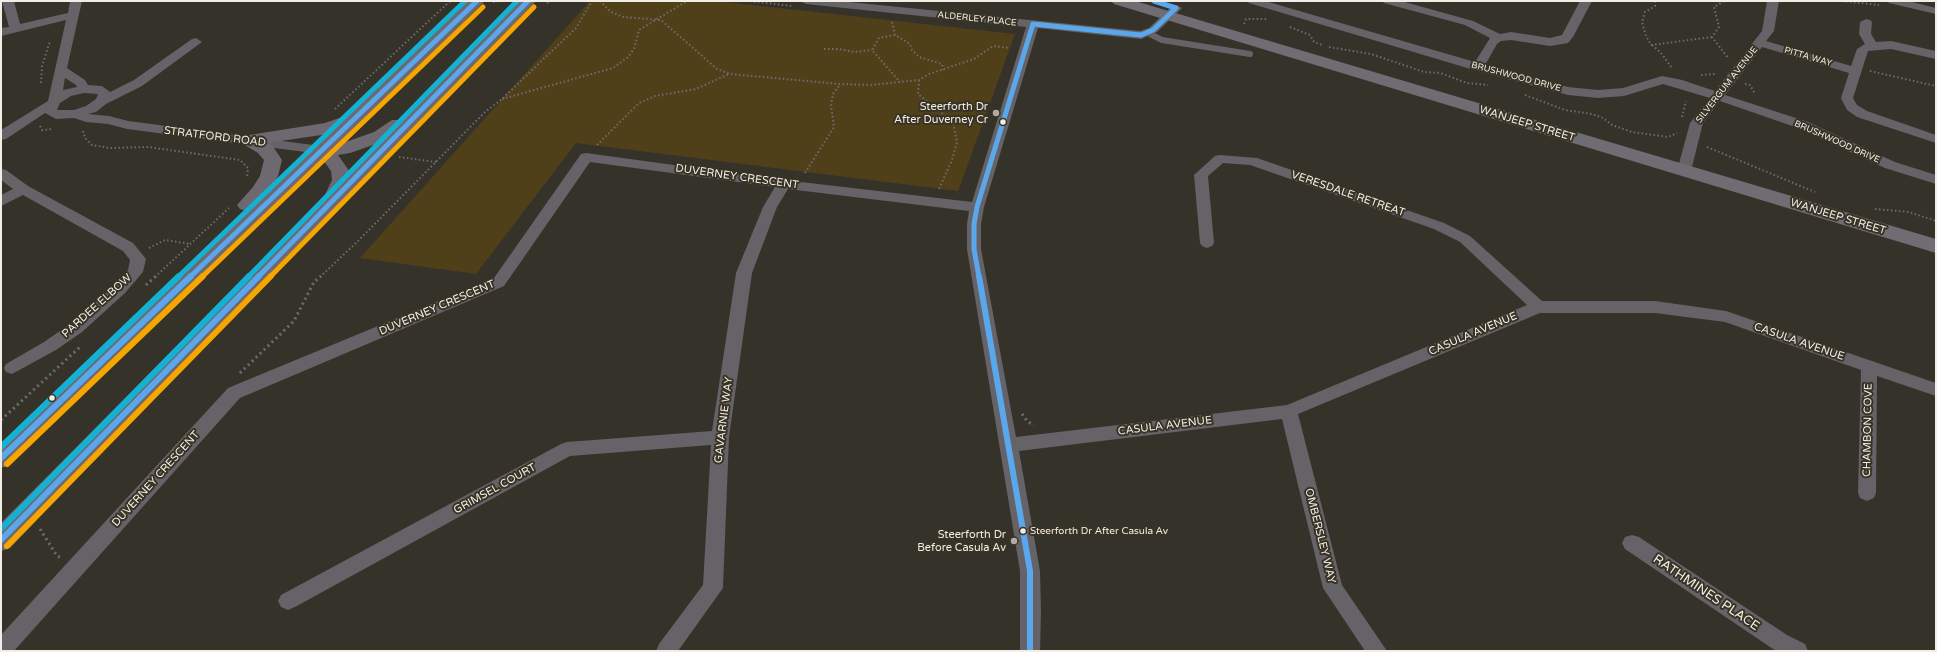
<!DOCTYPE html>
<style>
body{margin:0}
#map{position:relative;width:1937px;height:652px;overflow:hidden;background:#35322a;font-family:"Varela Round",sans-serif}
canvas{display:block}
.frame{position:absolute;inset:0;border:2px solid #f2eee6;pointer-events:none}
</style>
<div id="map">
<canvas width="1937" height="652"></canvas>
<div class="frame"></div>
</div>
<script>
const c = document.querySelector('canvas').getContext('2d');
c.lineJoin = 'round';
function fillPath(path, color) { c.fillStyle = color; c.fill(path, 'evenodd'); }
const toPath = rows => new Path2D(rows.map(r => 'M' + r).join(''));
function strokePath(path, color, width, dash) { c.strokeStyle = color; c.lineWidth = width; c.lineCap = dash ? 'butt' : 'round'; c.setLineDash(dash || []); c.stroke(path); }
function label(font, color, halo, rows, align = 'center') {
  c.font = font + ' "Varela Round",sans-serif'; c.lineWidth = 4; c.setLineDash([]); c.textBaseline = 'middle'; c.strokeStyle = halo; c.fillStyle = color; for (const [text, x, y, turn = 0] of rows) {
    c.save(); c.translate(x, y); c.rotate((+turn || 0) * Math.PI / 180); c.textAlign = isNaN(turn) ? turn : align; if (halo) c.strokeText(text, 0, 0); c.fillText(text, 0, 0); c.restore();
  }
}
const green = toPath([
 [590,1,715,1,1015,34,958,191,576,143,476,274,360,258]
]);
const pathFar1 = toPath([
 [600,1,611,12,623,17,661,20,717,69,730,74,840,84,871,85,919,80,929,74,974,59,993,46,1010,48],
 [750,1,792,6],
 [1655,1,1655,6,1645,12,1642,22,1646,36,1651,45,1712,37],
 [1724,1,1714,7,1719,27,1712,37,1729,59],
 [1842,1,1879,5],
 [493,2,500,1],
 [547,3,550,1],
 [892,22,895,35,910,44,912,50,919,57,942,64,943,70],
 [1244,24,1246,19,1266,19],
 [1290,27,1310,35,1314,42,1322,45],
 [895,35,879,38,872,50,900,82],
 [1652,45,1661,53,1672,68],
 [1329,47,1371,54,1424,72,1440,73,1467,83,1488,85],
 [824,49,839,49,855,52,872,50],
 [1870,71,1936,86],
 [1701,75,1716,74],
 [919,80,918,94,953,122,957,142,952,160,939,189],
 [41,83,42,66,50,41],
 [1745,84,1750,85,1755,94],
 [1525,95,1565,110,1592,114,1603,118,1612,125,1632,132,1668,137,1677,133],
 [502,99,613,68,628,57,634,49,639,30,687,1],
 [335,109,450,1],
 [1682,117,1686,101],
 [40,126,42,130,53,129],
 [83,131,85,138,92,145,110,148,148,147,240,160,248,168,247,177],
 [597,145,639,103,655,96,696,89,729,74],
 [1707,147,1815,192],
 [399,157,436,162],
 [805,173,834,127,831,105,833,94,840,85],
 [1875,209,1909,212,1936,221],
 [149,248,165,240,190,244],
 [155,277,229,208],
 [320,277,358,241,485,112,502,99,576,28,592,1]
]);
const path = toPath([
 [146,285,156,276],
 [240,373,294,321,314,282,321,276],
 [1022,414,1028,422,1034,425],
 [1,420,81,346],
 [40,529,57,556,60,557]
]);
const lane = toPath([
 [1148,33,1162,40,1250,54]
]);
const street = toPath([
 [2,1,14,1,20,24,68,13,70,1,82,1,67,68,85,80,88,85,102,86,110,92,134,80,192,39,196,38,202,42,142,86,106,104,96,112,88,114,109,116,128,121,321,146,326,147,328,150,326,153,321,154,127,129,108,124,86,122,74,118,56,119,45,113,6,139,1,140,1,130,48,101,66,20,1,36,1,28,9,27,2,1],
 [65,78,76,85,77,87,63,90,65,78],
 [84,93,98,94,96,99,86,106,74,110,57,110,60,103,71,96,84,93],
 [800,1,839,1,1140,31,1149,28,1172,6,1176,5,1182,8,1157,32,1141,39,1038,28,984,207,981,224,981,249,1016,437,1287,405,1527,305,1460,242,1434,229,1250,165,1223,163,1208,176,1214,243,1212,246,1207,248,1202,246,1200,243,1194,175,1215,156,1220,155,1257,158,1444,223,1470,236,1542,301,1655,301,1726,311,1936,383,1936,396,1877,376,1876,493,1874,498,1867,501,1860,498,1858,493,1861,370,1725,322,1655,313,1540,313,1298,414,1342,585,1387,651,1365,651,1323,588,1282,419,1019,451,1040,571,1041,611,1040,651,1020,651,1020,571,967,249,967,224,969,211,788,189,777,207,752,273,729,437,723,588,678,651,656,651,659,644,703,585,711,445,570,456,295,607,288,610,281,607,278,601,281,595,561,444,567,442,712,431,736,273,763,207,775,187,590,162,504,286,240,398,14,651,1,651,1,635,228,388,494,278,581,154,586,153,784,180,972,202,1026,27,806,4,800,1],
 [1247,1,1265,1,1475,62,1490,38,1465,25,1384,3,1382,1,1401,1,1473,21,1500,34,1511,32,1550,38,1562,35,1580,1,1592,1,1573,37,1568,43,1550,46,1511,40,1501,41,1497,44,1485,65,1568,87,1598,90,1623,88,1662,76,1682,80,1715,91,1762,31,1767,1,1779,1,1774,31,1766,41,1851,66,1857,49,1865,44,1859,34,1860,22,1866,19,1870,20,1872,22,1871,34,1876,42,1891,41,1936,51,1936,59,1891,49,1868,51,1853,98,1857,105,1867,111,1936,135,1936,143,1857,117,1847,110,1841,98,1849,73,1762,47,1725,95,1808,122,1895,162,1936,175,1936,184,1885,168,1798,128,1720,101,1703,123,1691,171,1689,174,1679,174,1677,171,1690,123,1710,98,1663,84,1624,96,1598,98,1568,95,1474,70,1249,3,1247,1],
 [1887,1,1908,1,1936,8,1936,14,1889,3,1887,1],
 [1,169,6,170,28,186,133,243,146,259,143,272,125,293,82,332,56,350,12,374,6,372,4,368,6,364,44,342,70,324,115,285,128,270,130,260,123,251,23,195,1,206,1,195,13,189,1,180,1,169],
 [1632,535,1639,537,1787,635,1805,644,1808,651,1777,651,1773,649,1625,549,1622,543,1625,537,1632,535]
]);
const secondary = toPath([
 [1111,1,1135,1,1936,239,1936,253,1114,4,1111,1]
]);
const primary = toPath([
 [468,1,485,1,340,144,374,132,392,120,402,120,519,1,536,1,10,548,1,551,1,523,323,199,332,180,331,171,323,160,10,465,1,468,1,443,246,211,240,209,237,205,253,187,260,176,264,160,258,153,243,144,240,140,243,136,325,123,348,115,468,1],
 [328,134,314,146,273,185,278,176,282,160,272,145,267,143,328,134],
 [379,143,350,172,338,155,350,153,379,143]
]);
const bus1Far1 = toPath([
 [1033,24,1141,35,1153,30,1176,8,1154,1],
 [190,277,477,1],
 [258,277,528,1],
 [979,277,974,249,974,224,977,207,1033,24]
]);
const bus1 = toPath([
 [979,276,1030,571,1030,651],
 [1,458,191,276],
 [1,540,259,276]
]);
const bus2Far1 = toPath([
 [202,277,483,7],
 [270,277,534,7]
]);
const bus2 = toPath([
 [7,464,203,276],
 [7,546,271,276]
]);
const bus3Far1 = toPath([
 [178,277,465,1],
 [248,277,517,1]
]);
const bus3 = toPath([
 [1,447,179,276],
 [1,529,249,276]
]);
const markers = [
 [996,113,4,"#b0aca4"],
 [1003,122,3.5,"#f2eee6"],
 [52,398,3.5,"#f2eee6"],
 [1023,531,3.5,"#f2eee6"],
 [1014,541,4,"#b0aca4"]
];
const farStreetnames = [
 ["ALDERLEY PLACE",977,19,6],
 ["PITTA WAY",1808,57,16],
 ["BRUSHWOOD DRIVE",1516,77,15],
 ["SILVERGUM AVENUE",1727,85,-52],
 ["BRUSHWOOD DRIVE",1837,142,24]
];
const busNames = [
 ["Steerforth Dr After Casula Av",1030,531]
];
const poiNames = [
 ["Steerforth Dr",988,107],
 ["After Duverney Cr",988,120],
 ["Steerforth Dr",1006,535],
 ["Before Casula Av",1006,548]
];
const streetNames = [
 ["WANJEEP STREET",1527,124,17],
 ["STRATFORD ROAD",215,137,7],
 ["DUVERNEY CRESCENT",737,177,8],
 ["VERESDALE RETREAT",1348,194,19],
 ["WANJEEP STREET",1838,217,17],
 ["PARDEE ELBOW",97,306,-42],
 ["DUVERNEY CRESCENT",437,308,-23],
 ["CASULA AVENUE",1473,334,-23],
 ["CASULA AVENUE",1799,342,19],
 ["GAVARNIE WAY",724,420,-83],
 ["CASULA AVENUE",1165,426,-7],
 ["CHAMBON COVE",1868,430,-89],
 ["DUVERNEY CRESCENT",156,479,-48],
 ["GRIMSEL COURT",495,489,-29],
 ["OMBERSLEY WAY",1320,536,76]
];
const nearStreetnames = [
 ["RATHMINES PLACE",1706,593,34]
];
fillPath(green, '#50401a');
strokePath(pathFar1, '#6f6c6e', 2, [1.5, 2.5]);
strokePath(path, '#6f6c6e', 3, [2, 3.5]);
strokePath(lane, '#656268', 6);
fillPath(street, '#656268');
fillPath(secondary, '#706c74');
fillPath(primary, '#6e6971');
strokePath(bus1Far1, '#5aa8eb', 5);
strokePath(bus1, '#5aa8eb', 6);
strokePath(bus2Far1, '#f7a600', 5);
strokePath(bus2, '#f7a600', 6);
strokePath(bus3Far1, '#13b2d5', 5);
strokePath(bus3, '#13b2d5', 6);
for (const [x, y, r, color] of markers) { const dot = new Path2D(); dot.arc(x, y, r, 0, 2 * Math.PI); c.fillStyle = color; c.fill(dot); strokePath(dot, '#393326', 1.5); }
label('9px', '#f2eee6', '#393326', farStreetnames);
label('10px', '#f2eee6', '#393326', busNames, 'left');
label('11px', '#f2eee6', '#393326', poiNames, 'right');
label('11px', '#f2eee6', '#393326', streetNames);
label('13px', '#f2eee6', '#393326', nearStreetnames);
</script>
